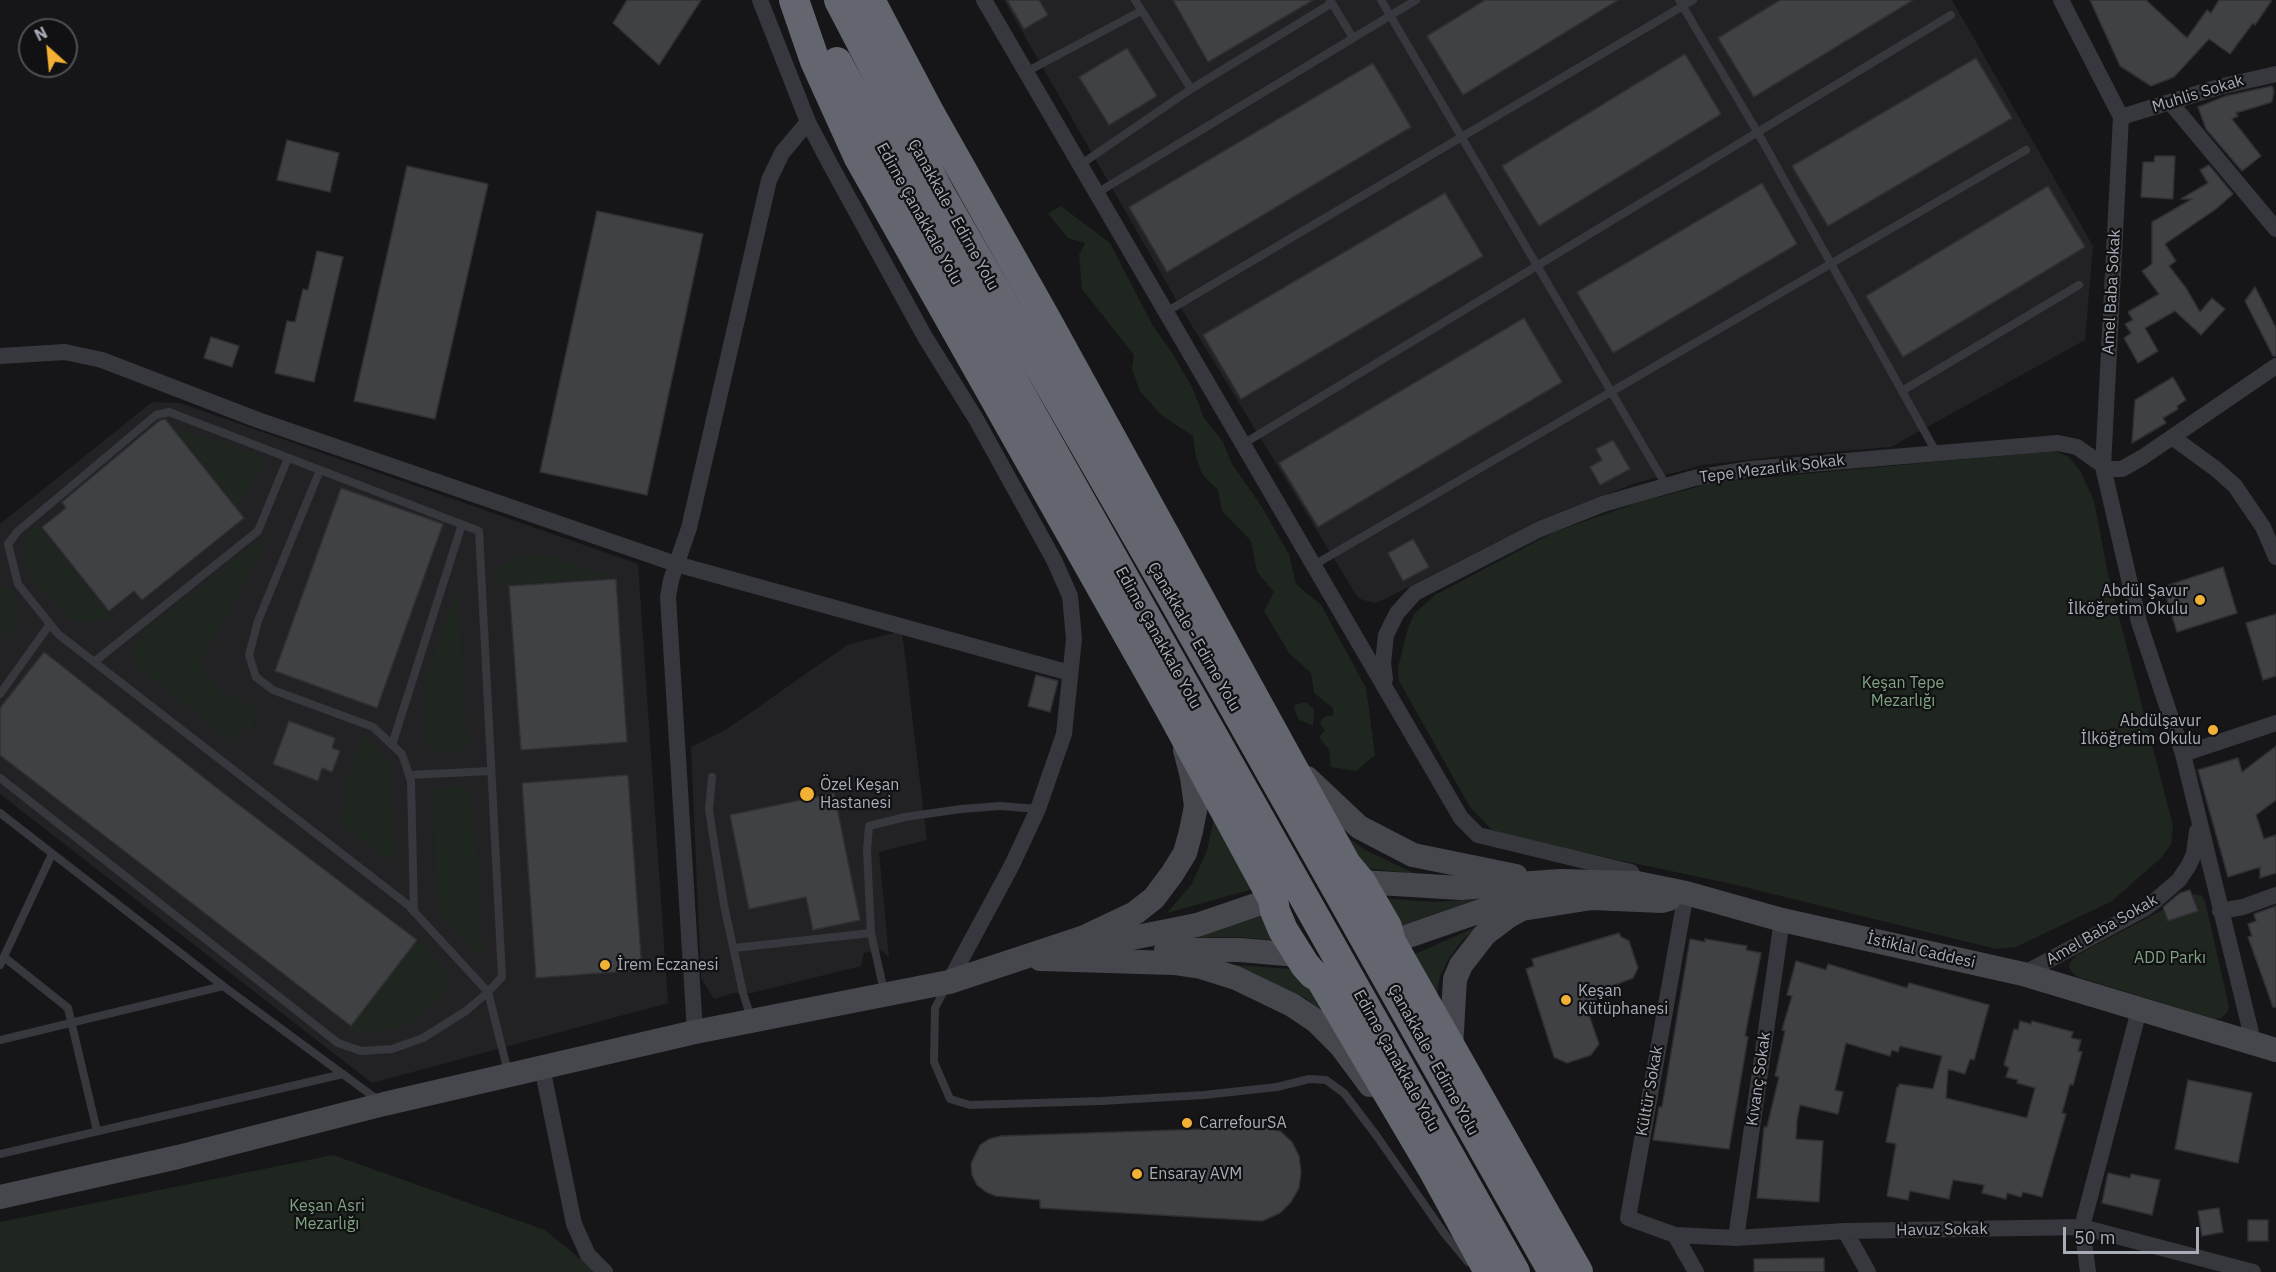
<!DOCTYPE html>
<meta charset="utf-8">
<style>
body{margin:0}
#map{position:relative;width:2276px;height:1272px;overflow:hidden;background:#161618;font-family:"IBM Plex Sans",sans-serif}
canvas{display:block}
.north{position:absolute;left:18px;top:18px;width:60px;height:60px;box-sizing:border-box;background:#111113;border:2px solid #4d4f55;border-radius:50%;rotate:333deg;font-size:16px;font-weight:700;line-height:24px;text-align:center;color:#a8adb8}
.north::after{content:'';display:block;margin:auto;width:21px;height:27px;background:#f2b134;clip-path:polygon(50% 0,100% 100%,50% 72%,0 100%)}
.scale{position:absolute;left:2063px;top:1227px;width:136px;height:27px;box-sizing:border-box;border:3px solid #a8adb8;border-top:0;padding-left:8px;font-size:18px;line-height:21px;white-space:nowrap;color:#a8adb8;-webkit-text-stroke:4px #111113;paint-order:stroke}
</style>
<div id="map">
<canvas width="2276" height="1272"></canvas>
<div class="north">N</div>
<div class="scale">50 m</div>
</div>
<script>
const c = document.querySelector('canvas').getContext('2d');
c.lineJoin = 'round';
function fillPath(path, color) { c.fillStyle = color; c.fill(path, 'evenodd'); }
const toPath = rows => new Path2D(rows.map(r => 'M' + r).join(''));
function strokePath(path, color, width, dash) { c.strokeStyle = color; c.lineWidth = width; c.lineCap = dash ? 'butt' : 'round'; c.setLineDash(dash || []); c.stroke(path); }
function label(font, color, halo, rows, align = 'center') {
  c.font = font + ' "IBM Plex Sans",sans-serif'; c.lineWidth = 4.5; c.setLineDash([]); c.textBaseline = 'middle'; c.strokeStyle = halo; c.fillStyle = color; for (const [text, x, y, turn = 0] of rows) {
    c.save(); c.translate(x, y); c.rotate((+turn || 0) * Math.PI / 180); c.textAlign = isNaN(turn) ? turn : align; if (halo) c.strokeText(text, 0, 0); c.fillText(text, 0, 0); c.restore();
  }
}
const built = toPath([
 [1004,0,1952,0,2093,246,2085,340,1891,447,1783,456,1703,465,1633,484,1542,519,1383,600,1375,603,1367,601,1360,599,1355,593,1178,303],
 [152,402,180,403,638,564,668,1003,372,1083,0,794,0,524],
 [902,631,927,840,879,852,889,957,880,950,864,953,861,966,752,993,733,993,714,999,701,978,691,747,727,729,847,645]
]);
const green = toPath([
 [1061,206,1110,243,1153,326,1171,351,1192,387,1204,418,1223,442,1232,464,1262,507,1289,554,1296,584,1321,605,1366,688,1375,755,1356,771,1331,767,1329,750,1319,737,1325,731,1320,723,1324,717,1333,715,1333,708,1314,693,1311,673,1289,653,1264,611,1274,592,1257,572,1251,541,1222,511,1218,490,1202,474,1196,457,1193,436,1161,415,1140,391,1132,369,1134,355,1082,289,1079,255,1085,243,1068,238,1048,214],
 [174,428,255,453,262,459,262,468,237,507],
 [2055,451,2069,457,2081,472,2094,501,2108,574,2173,826,2171,844,2162,857,2112,901,2016,947,1996,949,1732,884,1520,839,1492,830,1470,807,1399,681,1398,668,1407,631,1414,614,1435,595,1554,532,1640,502,1716,482],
 [37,525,113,620,85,622,73,620,36,586,25,564,23,543,27,534],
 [272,533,201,662,219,692,259,707,251,729,244,727,236,744,141,670,133,660,132,647,146,628,266,536],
 [544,555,614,577,497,586,496,572,500,565,527,556],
 [4,585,8,586,14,591,19,609,18,621,9,641,0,634,0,589],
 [457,587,468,743,463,751,437,752,431,750,426,743,423,688],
 [1306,702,1314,709,1313,726,1298,719,1295,710,1294,705],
 [361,736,374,744,386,756,391,777,396,853,394,856,385,859,338,822,347,797,343,795],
 [461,785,466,787,472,794,484,954,482,956,475,953,441,915,438,908,432,799,436,791,439,789],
 [1214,818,1253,889,1167,913,1191,885,1207,851],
 [1343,834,1365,850,1416,874,1364,868],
 [2193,894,2202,896,2205,901,2229,1007,2227,1013,2221,1018,2215,1019,2078,977,2072,973,2069,967,2071,961,2077,955],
 [1382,898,1433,902,1481,899,1396,927],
 [1268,914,1282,941,1238,937,1180,938,1237,924],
 [1476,927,1461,942,1448,960,1440,976,1436,1000,1413,955],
 [419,938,447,974,449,981,448,989,442,997,419,1017,399,1027,373,1033,346,1032],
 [1233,965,1305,970,1331,1020,1305,998],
 [333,1155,545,1230,596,1272,0,1272,0,1222]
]);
const building = toPath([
 [627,0,701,0,659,65,613,23,627,0],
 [1007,0,1039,0,1048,15,1024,29,1007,0],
 [1173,0,1313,0,1208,62,1173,0],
 [1485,0,1618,0,1463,95,1427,36,1485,0],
 [1780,0,1913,0,1754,97,1718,38,1780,0],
 [2090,0,2146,0,2187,38,2207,10,2211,13,2219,0,2272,0,2255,25,2253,23,2230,54,2209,39,2174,77,2151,86,2120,66,2090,0],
 [1127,48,1157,96,1109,125,1079,77,1127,48],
 [1685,54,1721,114,1539,226,1502,166,1685,54],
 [1976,58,2012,118,1828,226,1792,166,1976,58],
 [1373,63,1411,127,1167,272,1129,207,1373,63],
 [2272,86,2274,91,2272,102,2236,113,2238,116,2232,119,2261,156,2242,171,2206,129,2198,107,2226,96,2272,86],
 [287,140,339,153,330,192,277,180,287,140],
 [2155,156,2175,156,2173,199,2141,197,2143,162,2154,162,2155,156],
 [2209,165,2233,194,2216,209,2165,244,2176,261,2169,266,2186,288,2200,312,2212,298,2225,309,2201,335,2175,311,2145,328,2158,351,2138,363,2124,338,2131,333,2125,324,2133,320,2128,312,2159,294,2142,271,2152,264,2152,222,2192,199,2181,199,2208,183,2200,170,2209,165],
 [407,166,488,184,435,419,354,401,407,166],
 [1762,183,1797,244,1613,353,1577,292,1762,183],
 [2048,186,2085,247,1903,357,1866,296,2048,186],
 [1445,193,1483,256,1241,399,1203,335,1445,193],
 [597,211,703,234,647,495,540,472,597,211],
 [317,251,343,257,314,382,275,373,287,321,295,322,303,289,308,290,317,251],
 [2255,287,2276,328,2276,356,2273,356,2245,301,2255,287],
 [1524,318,1562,382,1318,527,1279,463,1524,318],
 [211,337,239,346,232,367,204,358,211,337],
 [2173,377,2186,400,2177,406,2178,409,2163,418,2166,423,2132,443,2135,400,2173,377],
 [165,419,244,518,142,600,134,591,109,611,42,527,66,508,62,502,159,421,165,419],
 [1613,440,1630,469,1600,485,1590,467,1602,460,1596,449,1613,440],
 [341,488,443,524,377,708,275,671,341,488],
 [1413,539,1429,567,1403,581,1388,553,1413,539],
 [2223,567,2237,613,2177,632,2163,587,2223,567],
 [616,579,627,742,521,750,509,586,616,579],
 [2276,614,2276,676,2263,680,2246,623,2276,614],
 [44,652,222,792,417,940,351,1026,0,755,0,708,44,652],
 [1036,675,1058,681,1050,712,1028,706,1036,675],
 [289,721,335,738,332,748,340,751,332,772,322,768,318,781,273,764,289,721],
 [2276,746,2276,800,2256,815,2264,839,2276,835,2276,873,2260,878,2260,867,2228,877,2198,770,2238,758,2242,772,2276,746],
 [628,775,642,970,536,978,522,783,628,775],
 [834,793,860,920,813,930,806,897,749,909,730,815,834,793],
 [2190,890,2198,911,2168,921,2163,907,2180,893,2190,890],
 [2276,906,2276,1007,2273,1007,2248,937,2252,936,2248,924,2256,921,2254,914,2276,906],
 [1619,933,1621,937,1629,941,1638,968,1633,978,1602,990,1588,1012,1599,1044,1591,1055,1567,1063,1554,1057,1526,969,1534,966,1532,959,1619,933],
 [1690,939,1705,942,1705,939,1747,946,1746,950,1761,953,1745,1036,1748,1037,1729,1149,1653,1140,1659,1107,1662,1107,1690,939],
 [1796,961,1826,970,1828,964,1907,988,1909,983,1989,1005,1974,1060,1970,1059,1965,1074,1948,1069,1946,1098,2027,1118,2035,1088,2017,1083,2018,1080,2006,1077,2009,1068,2004,1065,2014,1029,2018,1030,2020,1021,2031,1024,2032,1021,2073,1032,2071,1038,2081,1040,2078,1051,2082,1052,2073,1085,2070,1084,2062,1113,2066,1114,2042,1197,2023,1192,2021,1197,2007,1193,2006,1199,1982,1193,1984,1185,1953,1180,1949,1199,1910,1191,1908,1200,1887,1196,1896,1144,1886,1142,1897,1087,1899,1087,1899,1084,1933,1089,1942,1056,1900,1046,1898,1052,1892,1050,1890,1056,1846,1043,1835,1090,1843,1092,1838,1114,1800,1105,1797,1120,1796,1139,1823,1141,1819,1202,1757,1198,1764,1127,1767,1127,1779,1077,1775,1076,1785,1031,1782,1030,1792,996,1787,995,1796,961],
 [2188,1080,2252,1093,2238,1163,2175,1149,2188,1080],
 [1265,1127,1280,1131,1292,1142,1299,1156,1301,1172,1299,1188,1291,1202,1280,1213,1262,1221,1040,1208,1040,1200,996,1196,986,1192,977,1185,972,1175,971,1164,980,1145,989,1139,1001,1136,1265,1127],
 [2108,1173,2130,1178,2131,1174,2160,1180,2152,1215,2102,1203,2108,1173],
 [2219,1208,2223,1232,2202,1236,2198,1211,2219,1208],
 [2248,1220,2268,1220,2268,1241,2248,1241,2248,1220],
 [1824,1258,1824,1272,1754,1272,1754,1259,1824,1258]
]);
const lane = toPath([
 [1135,0,1191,89],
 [1330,0,1353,38],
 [1381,0,1666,485],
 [1679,0,1758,133,1936,452],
 [1026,72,1141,11],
 [1080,165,1191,89,1332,3],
 [1097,193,1416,0],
 [1166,312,1693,0],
 [1902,391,2079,285],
 [1243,444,1951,15],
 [320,470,258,621,249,655,256,677,273,690,373,727,402,754,411,781,414,912],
 [1314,565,2026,150],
 [94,662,258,531,288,458],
 [0,694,50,624],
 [392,745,462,524],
 [409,775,491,771],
 [712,777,709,810,724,905,743,993,751,1018],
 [0,778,338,1043,361,1051,392,1049,423,1038,466,1011,488,992,502,977,479,531,169,412,156,415,18,531,8,544,18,584,58,634,408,905,488,992,508,1072],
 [0,813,223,986,378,1100],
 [734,948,871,933],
 [4,957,68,1008,97,1131],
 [0,965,52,854],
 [946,987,935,1008,934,1062,950,1099,970,1105,1101,1101,1204,1095,1277,1087,1309,1079,1326,1080,1344,1093,1376,1135,1444,1233,1468,1262],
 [884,991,871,933,867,851,869,826,905,817,961,809,1000,806,1038,809],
 [0,1040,223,986],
 [0,1154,343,1074]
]);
const street = toPath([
 [760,0,808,122,830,164,925,337,976,419,1054,560,1070,596,1074,639,1064,734,1038,809,1012,865,949,982],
 [984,0,1461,818,1478,835,1631,872,1637,883],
 [2061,0,2121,117],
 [2170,102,2276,229],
 [2121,117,2103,467,2139,622,2183,754,2254,1045],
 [2121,117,2219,87,2276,74],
 [0,356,65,352,102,360,258,420,676,564,1070,673],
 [2172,437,2216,469,2235,486,2263,527,2276,557],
 [1385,679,1383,663,1386,635,1397,613,1415,593,1540,529,1603,504,1694,478,1751,469,2058,443,2077,447,2108,469,2122,469,2143,457,2276,366],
 [2183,754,2276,723],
 [1686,893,1628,1218,1675,1235,1736,1238,1845,1231,2082,1227,2253,1272],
 [2220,911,2243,907,2276,895],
 [2023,974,2144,909,2156,900,2179,880,2189,865,2194,854,2197,831],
 [695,1032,668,597,671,580,689,528,769,180,782,153,808,122],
 [542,1067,574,1224,588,1255,605,1272],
 [1845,1231,1868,1272],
 [1675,1235,1696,1272],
 [1736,1238,1782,920],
 [2088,1272,2082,1227,2139,1010]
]);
const secondary = toPath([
 [1307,778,1359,827,1413,855,1516,876],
 [1361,882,1461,888,1560,881,1637,883,1686,893,1782,920,2023,974,2276,1050],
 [1391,942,1501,904,1529,902],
 [1087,947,1197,925,1273,899],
 [1166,950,1240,950,1298,955],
 [1040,959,1174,963,1201,967,1236,978,1292,1005,1316,1021,1341,1046,1370,1085],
 [1451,1048,1455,979,1461,965,1485,934,1509,916,1522,909,1592,898,1662,901,1669,899],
 [0,1197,178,1157,384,1104,695,1032,949,982,1082,938,1135,913,1154,898,1172,874,1185,853,1191,831,1196,806,1192,777,1185,750]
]);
const highway = toPath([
 [794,0,815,61,859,158,1171,711,1273,899,1275,911,1283,930,1305,965,1313,974,1320,978,1435,1173,1489,1272],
 [839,0,938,190],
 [870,0,928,110,1046,319,1285,754,1346,864,1361,882,1379,913,1387,927,1391,942,1578,1272],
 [837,62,914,205]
]);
const highwayBridge = toPath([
 [938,190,1169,592,1553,1272],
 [914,205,1515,1272]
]);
const markers = [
 [2200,600,6,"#f2b134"],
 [2213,730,6,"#f2b134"],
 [807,794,8,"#f2b134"],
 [605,965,6,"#f2b134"],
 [1566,1000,6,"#f2b134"],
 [1187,1123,6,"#f2b134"],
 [1137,1174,6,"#f2b134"]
];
const streetNames = [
 ["Muhlis Sokak",2198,94,-17],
 ["Edirne Çanakkale Yolu",919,214,61],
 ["Çanakkale - Edirne Yolu",953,215,61],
 ["Amel Baba Sokak",2112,292,-87],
 ["Tepe Mezarlık Sokak",1772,469,-7],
 ["Çanakkale - Edirne Yolu",1194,637,60],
 ["Edirne Çanakkale Yolu",1158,638,61],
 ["Amel Baba Sokak",2102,930,-30],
 ["İstiklal Caddesi",1921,951,13],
 ["Çanakkale - Edirne Yolu",1433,1060,61],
 ["Edirne Çanakkale Yolu",1396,1061,61],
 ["Kıvanç Sokak",1759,1079,-82],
 ["Kültür Sokak",1650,1091,-80],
 ["Havuz Sokak",1942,1230,-1]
];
const poiNames = [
 ["Abdül Şavur",2188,591,"right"],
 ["İlköğretim Okulu",2188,609,"right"],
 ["Abdülşavur",2201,721,"right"],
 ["İlköğretim Okulu",2201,739,"right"],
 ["Özel Keşan",820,785],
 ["Hastanesi",820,803],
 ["İrem Eczanesi",617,965],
 ["Keşan",1578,991],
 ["Kütüphanesi",1578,1009],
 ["CarrefourSA",1199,1123],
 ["Ensaray AVM",1149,1174]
];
const parkNames = [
 ["Keşan Tepe",1903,683],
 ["Mezarlığı",1903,701],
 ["ADD Parkı",2170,958],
 ["Keşan Asri",327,1206],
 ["Mezarlığı",327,1224]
];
fillPath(built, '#222225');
fillPath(green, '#1e261f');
fillPath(building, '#404145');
strokePath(building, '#303034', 1.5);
strokePath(lane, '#37383d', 8);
strokePath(street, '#37383d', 16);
strokePath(secondary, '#45474d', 24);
strokePath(highway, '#63666e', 30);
strokePath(highwayBridge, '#63666e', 30);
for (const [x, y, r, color] of markers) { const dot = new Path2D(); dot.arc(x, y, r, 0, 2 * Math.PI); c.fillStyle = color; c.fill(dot); strokePath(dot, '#111113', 2); }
label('16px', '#a8adb8', '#111113', streetNames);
label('16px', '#a8adb8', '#111113', poiNames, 'left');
label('16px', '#7fa381', '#111113', parkNames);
</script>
